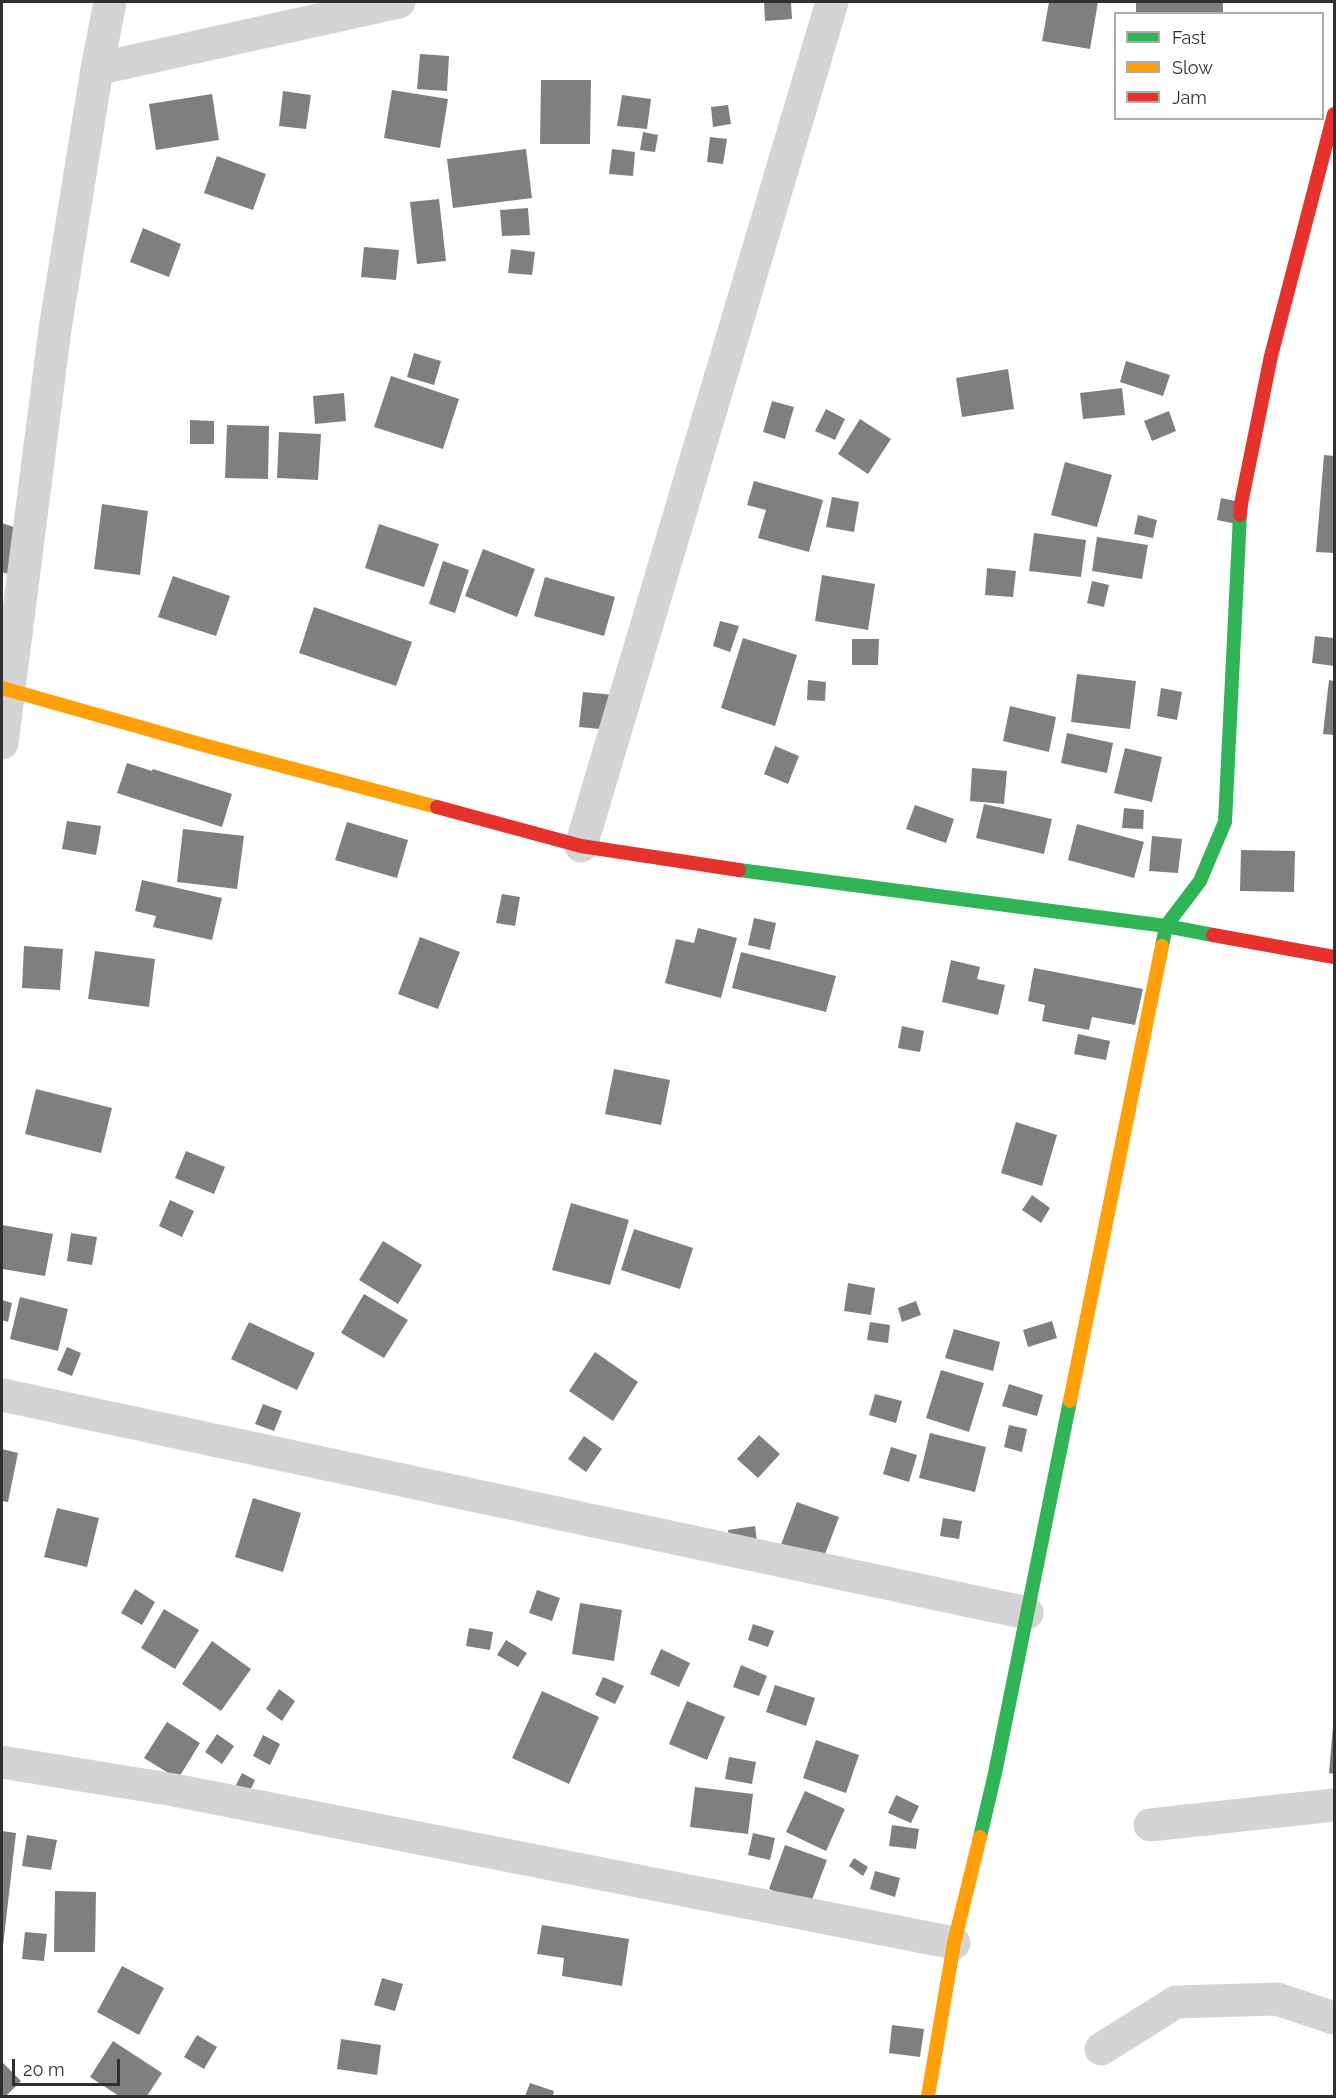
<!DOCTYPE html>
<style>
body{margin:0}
#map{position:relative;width:1336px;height:2098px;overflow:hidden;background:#fff;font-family:Raleway,sans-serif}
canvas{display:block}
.frame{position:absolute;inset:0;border:3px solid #303030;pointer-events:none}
.legend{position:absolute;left:1114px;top:12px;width:210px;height:108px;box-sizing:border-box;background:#fff;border:2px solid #acacac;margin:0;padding:8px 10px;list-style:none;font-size:18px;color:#303030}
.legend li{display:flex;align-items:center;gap:12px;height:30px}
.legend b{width:30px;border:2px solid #acacac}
.scale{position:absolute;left:12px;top:2059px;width:108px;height:27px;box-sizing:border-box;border:3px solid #303030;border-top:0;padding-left:8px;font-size:18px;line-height:21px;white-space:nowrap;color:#303030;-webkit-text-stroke:4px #fff;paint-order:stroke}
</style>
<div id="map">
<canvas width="1336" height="2098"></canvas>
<div class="frame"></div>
<ul class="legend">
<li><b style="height:8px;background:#30b455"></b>Fast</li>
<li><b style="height:8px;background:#ff9f0a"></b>Slow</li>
<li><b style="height:8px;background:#e5322d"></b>Jam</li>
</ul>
<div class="scale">20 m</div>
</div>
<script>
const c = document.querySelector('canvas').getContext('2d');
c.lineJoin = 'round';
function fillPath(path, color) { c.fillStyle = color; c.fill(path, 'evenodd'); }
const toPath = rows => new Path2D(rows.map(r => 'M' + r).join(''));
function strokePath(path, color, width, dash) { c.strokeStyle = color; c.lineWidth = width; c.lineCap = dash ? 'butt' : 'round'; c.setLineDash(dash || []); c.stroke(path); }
const building = toPath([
 [764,2,791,2,792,19,765,21],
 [1049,2,1098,2,1090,49,1042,41],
 [1136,2,1223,2,1223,14,1136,14],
 [420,54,449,56,447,91,417,89],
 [541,80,591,80,590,144,540,144],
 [392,90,448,99,440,148,384,138],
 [283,91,311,95,306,129,279,126],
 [212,94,219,140,156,150,149,104],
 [622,95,651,99,647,129,617,126],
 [728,105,731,124,713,127,711,107],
 [643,132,658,135,655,152,640,150],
 [710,137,727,139,723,164,707,162],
 [526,149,532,198,453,208,447,159],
 [612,149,635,152,633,176,609,174],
 [217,156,266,174,253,210,204,193],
 [439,199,446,261,417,264,410,202],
 [528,208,530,235,502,236,500,210],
 [143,228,181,244,169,277,130,262],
 [364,247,399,250,396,280,361,277],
 [511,249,535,252,532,275,508,273],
 [414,353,441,361,434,385,407,377],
 [1126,361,1170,375,1163,396,1120,382],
 [1008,369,1014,409,962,417,956,378],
 [391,376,459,399,443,449,374,427],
 [1122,388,1125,415,1083,419,1080,393],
 [344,393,346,421,315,424,313,396],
 [772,401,794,407,785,439,763,432],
 [826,409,845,419,835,440,815,431],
 [1169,411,1176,431,1152,441,1144,421],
 [860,419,891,439,868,474,838,454],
 [190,420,214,421,214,444,190,444],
 [227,425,269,426,268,479,225,478],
 [279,432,321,434,318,480,277,478],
 [1324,455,1334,456,1334,553,1316,552],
 [1065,462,1112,475,1097,527,1051,515],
 [754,481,823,500,809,552,758,538,766,510,747,505],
 [832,497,859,502,854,532,826,527],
 [1221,498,1240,502,1236,524,1217,520],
 [102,504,148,511,140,575,94,569],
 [1138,515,1157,520,1153,538,1134,534],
 [2,523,25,531,11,575,2,572],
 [379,524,439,544,424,587,365,568],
 [1034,533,1086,540,1081,577,1029,571],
 [1097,537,1148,545,1142,579,1092,571],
 [483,549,535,569,517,617,465,596],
 [443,561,469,570,455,613,429,604],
 [987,568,1016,571,1013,597,985,595],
 [822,575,875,584,868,630,815,621],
 [173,576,230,596,216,636,158,617],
 [545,577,615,597,604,636,534,616],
 [1092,581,1109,585,1104,607,1087,603],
 [314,607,412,642,396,686,299,653],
 [720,621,739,626,730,652,713,646],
 [1315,636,1334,638,1334,666,1312,663],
 [743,638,797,655,775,726,721,708],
 [852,639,879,639,878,665,852,665],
 [1077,674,1136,681,1130,729,1071,722],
 [808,680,826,682,825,701,807,700],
 [1329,680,1334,681,1334,735,1323,734],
 [1161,688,1182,692,1177,720,1157,716],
 [583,692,614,695,610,730,579,727],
 [1010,706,1056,717,1049,752,1003,741],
 [1067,733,1113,743,1107,773,1061,763],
 [775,746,799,756,788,784,764,774],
 [1125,748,1162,757,1152,802,1114,793],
 [127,763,152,771,153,769,232,794,222,827,117,793],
 [972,768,1007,771,1004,804,970,801],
 [984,804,1052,819,1044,854,976,838],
 [915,805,954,819,946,843,906,829],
 [1124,808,1144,810,1143,829,1122,828],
 [67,821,101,826,96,855,62,849],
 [347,822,408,840,397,878,335,860],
 [1077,824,1144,842,1134,878,1068,860],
 [183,829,244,836,237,889,177,882],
 [1152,836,1182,839,1178,873,1149,871],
 [1241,850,1295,851,1294,892,1240,891],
 [142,880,222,898,212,940,153,927,156,916,135,911],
 [502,894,520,897,515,926,496,923],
 [754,918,776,923,770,950,748,945],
 [698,928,737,938,721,998,665,983,676,939,694,943],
 [420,937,460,952,438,1009,398,994],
 [24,946,63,949,60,990,22,988],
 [95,951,155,959,149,1007,88,999],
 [741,952,836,976,826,1012,732,988],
 [951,960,980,967,977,979,1005,985,998,1015,942,1002],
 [1034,968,1143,989,1135,1025,1092,1017,1089,1030,1042,1021,1045,1005,1028,1001],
 [902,1026,924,1031,920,1052,898,1048],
 [1078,1034,1110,1041,1106,1060,1074,1054],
 [614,1069,670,1080,661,1125,605,1114],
 [36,1089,112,1108,101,1153,25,1134],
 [1016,1122,1057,1135,1042,1186,1001,1173],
 [186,1151,225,1167,214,1194,175,1178],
 [1032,1195,1050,1208,1041,1223,1022,1210],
 [170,1200,194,1211,182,1237,159,1226],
 [571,1203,629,1220,610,1285,552,1270],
 [2,1225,53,1234,45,1276,2,1269],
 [634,1229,693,1248,680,1289,621,1270],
 [71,1233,97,1237,92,1265,67,1261],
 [383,1241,422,1265,398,1304,359,1280],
 [848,1283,875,1288,871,1315,844,1311],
 [364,1294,408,1320,384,1358,341,1333],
 [20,1297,68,1309,58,1351,10,1339],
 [2,1300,12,1303,8,1322,2,1320],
 [916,1301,921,1315,902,1322,898,1308],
 [1052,1321,1057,1338,1028,1347,1023,1330],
 [249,1322,315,1353,297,1390,231,1359],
 [870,1322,890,1325,888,1343,867,1340],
 [954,1329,1000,1342,993,1371,945,1358],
 [67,1347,81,1353,72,1376,57,1370],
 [595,1352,638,1382,613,1421,569,1391],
 [941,1370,984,1383,969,1432,926,1418],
 [1009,1384,1043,1395,1037,1416,1002,1406],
 [875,1394,902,1401,896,1423,869,1415],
 [263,1404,282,1411,274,1431,255,1424],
 [1009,1425,1027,1429,1022,1452,1004,1447],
 [930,1433,986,1447,975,1492,919,1478],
 [759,1435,780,1454,758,1478,737,1459],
 [584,1436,602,1449,586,1472,568,1459],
 [891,1447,917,1455,909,1482,883,1474],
 [2,1449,18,1453,8,1502,2,1501],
 [253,1498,301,1513,283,1572,235,1557],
 [797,1502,839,1517,821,1565,779,1550],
 [57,1508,99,1518,87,1567,44,1557],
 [943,1518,962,1521,959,1539,940,1536],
 [755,1526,757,1541,730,1544,728,1530],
 [135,1589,155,1602,142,1625,121,1613],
 [537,1590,560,1598,552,1621,529,1613],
 [580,1603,622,1610,614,1661,572,1654],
 [164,1609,199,1630,175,1669,141,1648],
 [753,1624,774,1631,768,1647,748,1640],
 [469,1628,493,1632,490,1650,466,1646],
 [506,1640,527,1653,518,1667,497,1655],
 [212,1641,251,1669,221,1711,182,1684],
 [661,1649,690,1663,679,1687,650,1674],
 [741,1665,767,1676,759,1696,733,1687],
 [603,1677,624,1686,615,1704,595,1695],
 [775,1685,815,1698,806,1726,766,1712],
 [279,1689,295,1701,282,1721,266,1709],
 [542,1691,599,1717,569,1784,512,1758],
 [687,1701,725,1717,707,1760,669,1744],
 [167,1722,200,1743,178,1779,144,1758],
 [1333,1726,1334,1726,1334,1774,1329,1773],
 [217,1734,234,1746,222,1764,205,1752],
 [263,1735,280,1744,270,1765,253,1756],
 [816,1740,859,1755,846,1793,803,1778],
 [729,1757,756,1762,752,1784,725,1779],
 [242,1773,255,1780,247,1798,233,1791],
 [695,1787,753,1794,748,1834,690,1827],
 [805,1791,845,1809,826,1851,786,1832],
 [896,1795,919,1806,911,1823,888,1813],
 [892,1825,919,1829,916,1849,889,1846],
 [2,1831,16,1833,3,1946,2,1946],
 [753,1833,775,1838,770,1860,748,1855],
 [27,1835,57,1840,51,1870,22,1866],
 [785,1845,827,1860,810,1905,769,1889],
 [854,1858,868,1867,863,1876,849,1866],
 [875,1871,900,1878,895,1897,870,1889],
 [55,1891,96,1892,95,1952,54,1952],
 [542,1925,629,1939,622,1986,562,1976,564,1958,537,1954],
 [25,1932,47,1934,44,1961,22,1959],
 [122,1966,164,1988,139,2035,97,2012],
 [382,1978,403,1984,395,2011,374,2005],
 [892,2025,924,2029,920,2057,889,2053],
 [197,2035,217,2047,204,2069,184,2057],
 [341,2039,381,2045,377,2075,337,2069],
 [113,2041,162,2073,147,2096,119,2096,90,2077],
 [2,2062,21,2081,6,2096,2,2096],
 [530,2083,554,2091,553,2096,525,2096]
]);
const street = toPath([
 [97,69,399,2],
 [2,743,55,329,97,69,110,2],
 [581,846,832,2],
 [2,1395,1027,1613],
 [2,1762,174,1790,954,1943],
 [1150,1825,1334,1805],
 [1101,2049,1176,2002,1277,1999,1334,2018]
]);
const fast = toPath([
 [739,870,1166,926,1213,935],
 [1162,946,1166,926,1200,881,1225,822,1240,515],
 [980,1837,995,1773,1070,1401]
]);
const slow = toPath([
 [2,688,207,746,437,807],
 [1070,1401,1162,946],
 [928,2096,954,1943,980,1837]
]);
const jam = toPath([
 [1240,515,1241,504,1271,356,1334,114],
 [437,807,581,846,739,870],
 [1213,935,1334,957]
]);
fillPath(building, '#7f7f7f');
strokePath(street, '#d4d4d4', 33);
strokePath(fast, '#30b455', 14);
strokePath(slow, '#ff9f0a', 14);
strokePath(jam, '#e5322d', 14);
</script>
